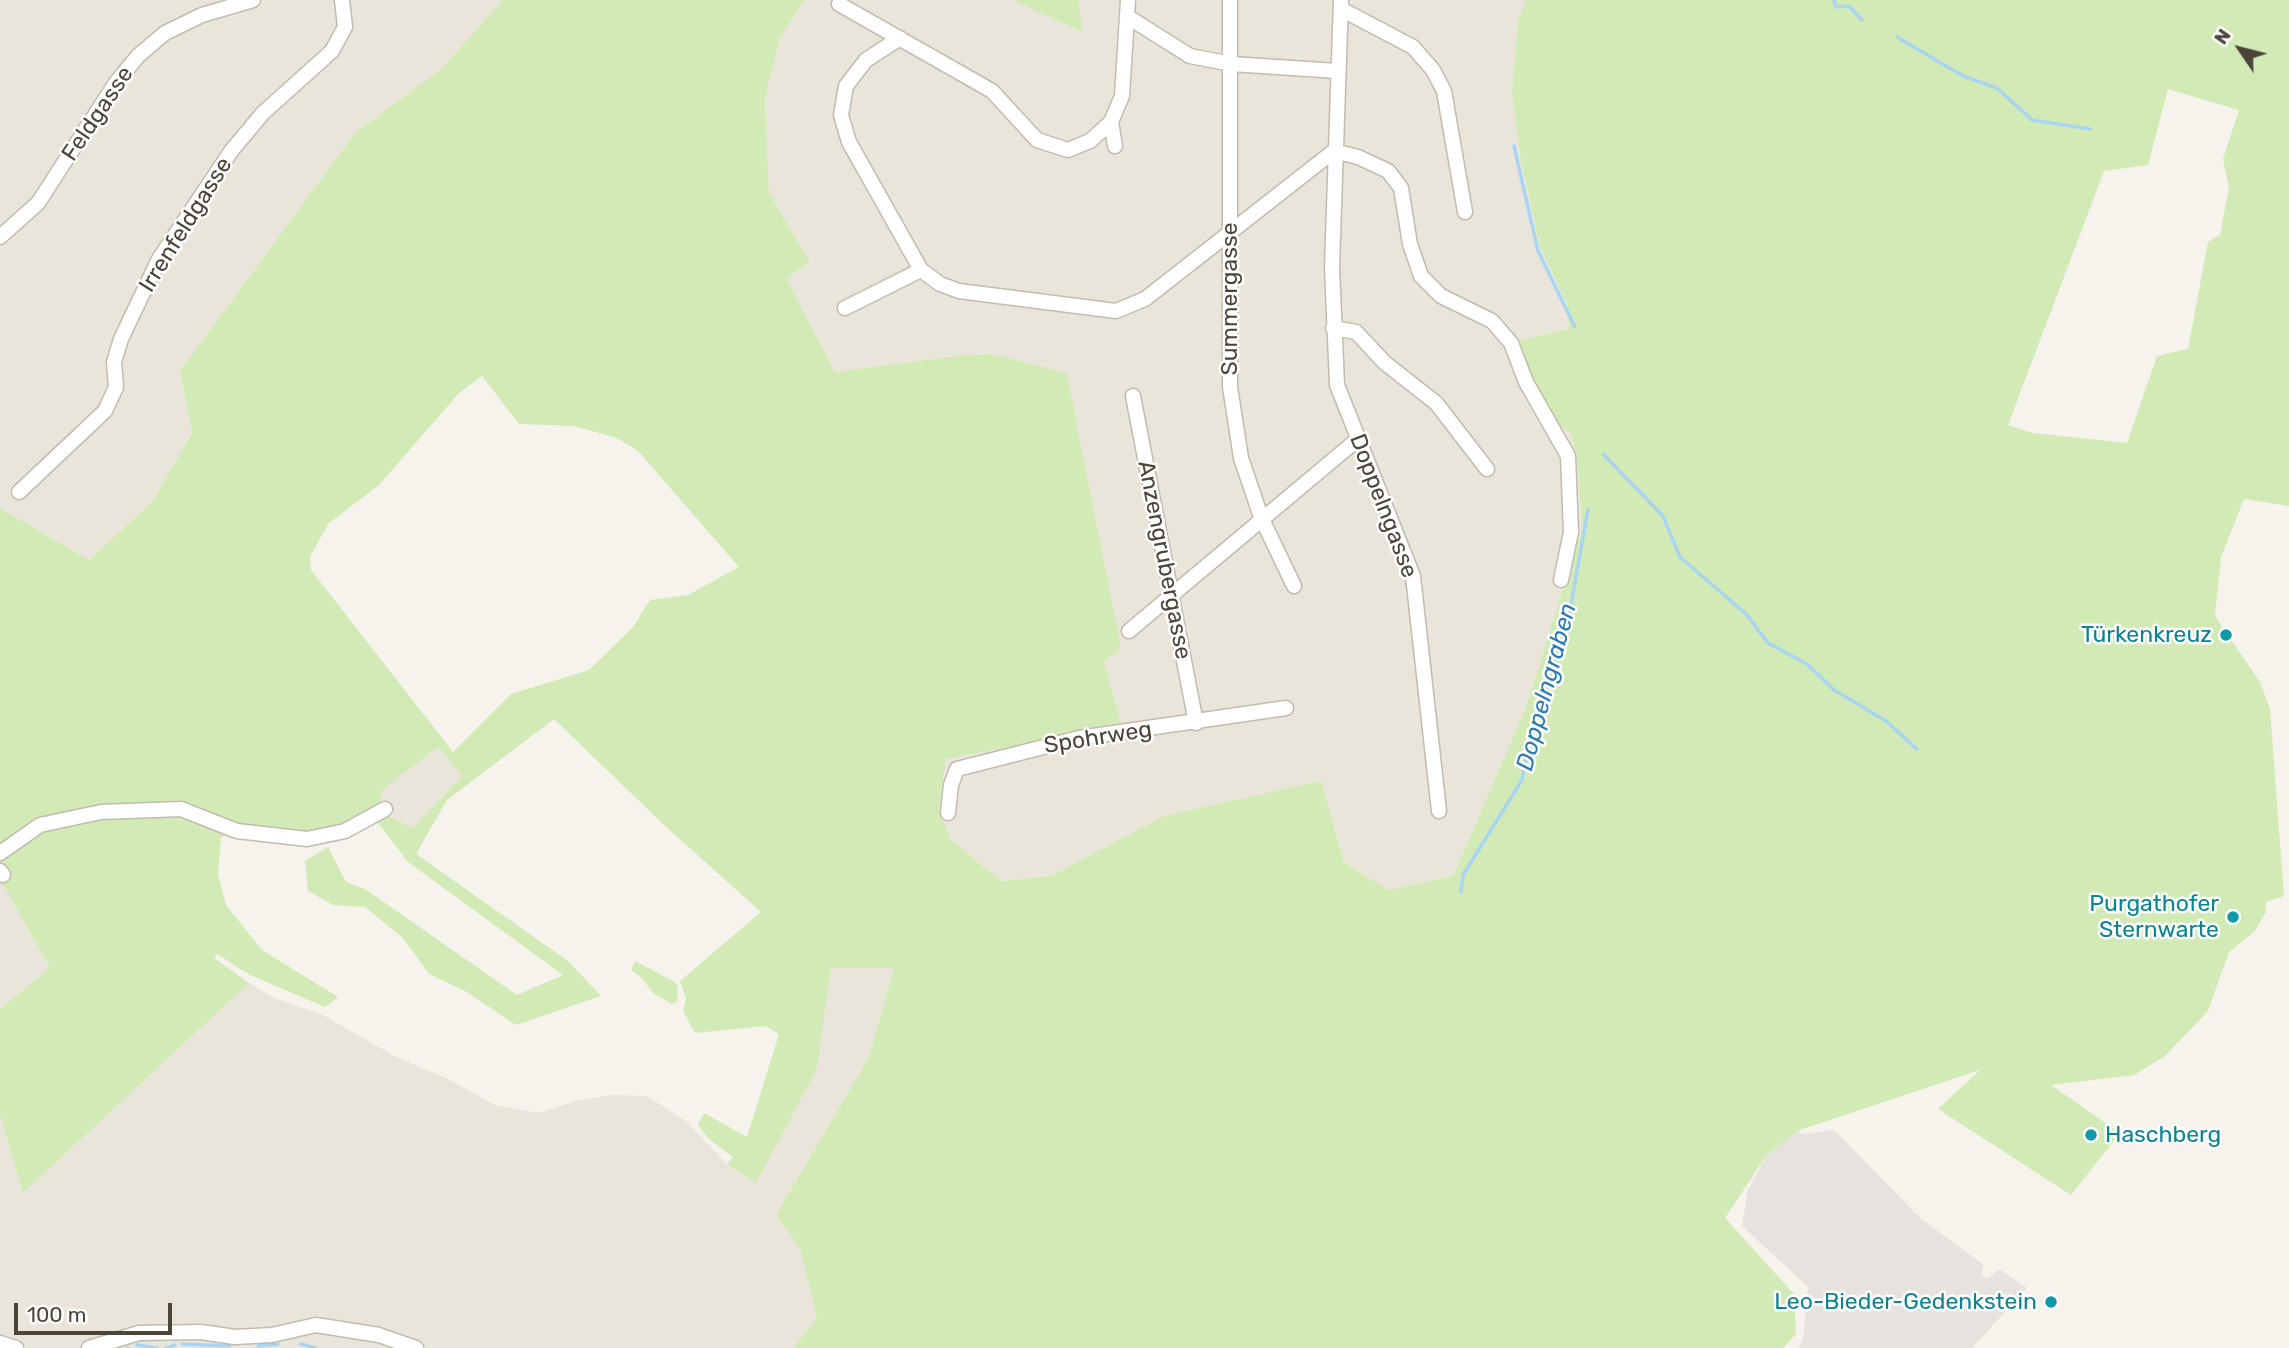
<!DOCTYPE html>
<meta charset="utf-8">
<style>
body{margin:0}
#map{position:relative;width:2289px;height:1348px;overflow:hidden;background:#f6f3ec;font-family:Rubik,sans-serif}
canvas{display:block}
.north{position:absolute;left:2205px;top:14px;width:70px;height:70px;-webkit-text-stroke:5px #fff;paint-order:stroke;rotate:305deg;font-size:19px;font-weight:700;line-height:28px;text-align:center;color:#4b4439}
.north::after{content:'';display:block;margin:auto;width:24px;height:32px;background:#4b4439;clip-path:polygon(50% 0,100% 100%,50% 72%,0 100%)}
.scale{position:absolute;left:14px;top:1303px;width:158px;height:32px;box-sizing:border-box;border:4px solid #4b4439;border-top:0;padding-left:9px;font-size:21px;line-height:24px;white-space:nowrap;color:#4b4439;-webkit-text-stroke:5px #fff;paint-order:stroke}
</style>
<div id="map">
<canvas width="2289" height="1348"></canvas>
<div class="north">N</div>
<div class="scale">100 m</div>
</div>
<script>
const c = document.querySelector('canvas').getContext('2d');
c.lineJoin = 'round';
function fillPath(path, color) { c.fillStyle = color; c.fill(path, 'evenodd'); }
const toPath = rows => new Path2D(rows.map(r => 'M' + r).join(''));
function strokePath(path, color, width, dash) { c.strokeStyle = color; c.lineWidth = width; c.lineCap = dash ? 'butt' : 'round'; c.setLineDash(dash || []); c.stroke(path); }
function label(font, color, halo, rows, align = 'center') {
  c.font = font + ' Rubik,sans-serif'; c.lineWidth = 5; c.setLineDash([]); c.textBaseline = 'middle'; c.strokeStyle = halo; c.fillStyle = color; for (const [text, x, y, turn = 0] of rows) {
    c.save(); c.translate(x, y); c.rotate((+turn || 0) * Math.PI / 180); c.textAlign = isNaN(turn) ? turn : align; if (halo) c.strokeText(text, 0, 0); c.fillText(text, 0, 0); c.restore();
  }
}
const residential = toPath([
 [0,0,503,0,441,69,355,133,180,371,192,433,153,501,89,560,0,508],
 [804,0,1015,0,1081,32,1079,0,1526,0,1518,20,1512,91,1521,162,1540,247,1567,304,1569,329,1518,341,1551,420,1570,431,1577,454,1582,528,1526,707,1453,876,1387,890,1344,862,1334,824,1164,816,1051,876,1001,881,951,840,939,810,946,759,1122,726,1104,662,1121,647,1067,373,993,354,962,355,835,372,786,278,810,262,769,193,765,99,780,37],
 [438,747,462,776,413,828,383,814,378,809,383,789],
 [0,879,50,968,0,1009],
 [831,968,894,968,869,1057,776,1215,800,1248,817,1320,793,1348,0,1348,0,1115,23,1193,249,983,274,998,321,1014,398,1058,448,1079,495,1105,539,1113,579,1100,612,1095,647,1096,686,1121,727,1164,756,1182,817,1069]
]);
const industrial = toPath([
 [1834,1130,1920,1218,1984,1265,1981,1275,1984,1277,1988,1279,1999,1269,2027,1288,1972,1348,1797,1348,1803,1341,1808,1287,1742,1226,1748,1190,1766,1156,1797,1131,1803,1134]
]);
const green = toPath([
 [503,0,804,0,780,38,765,99,769,193,810,262,786,278,835,372,962,355,993,354,1067,373,1121,647,1104,662,1122,726,946,759,939,810,951,840,1001,881,1051,876,1164,816,1321,781,1344,862,1388,890,1453,876,1526,707,1582,528,1577,454,1570,432,1551,421,1531,383,1518,341,1569,329,1567,304,1540,247,1521,162,1512,91,1518,20,1526,0,2289,0,2289,506,2244,499,2221,557,2215,616,2260,682,2270,709,2284,896,2266,902,2266,912,2254,932,2229,952,2208,1011,2165,1056,2134,1075,2051,1085,2120,1133,2071,1195,1938,1109,1980,1070,1797,1131,1766,1156,1725,1218,1794,1294,1796,1334,1783,1348,793,1348,817,1319,800,1248,776,1215,869,1057,894,968,831,968,817,1069,756,1183,727,1164,733,1157,709,1139,698,1125,704,1113,747,1137,779,1034,765,1026,695,1033,683,1011,686,999,680,981,761,912,664,825,554,719,447,800,416,854,568,961,601,996,516,1025,467,992,429,974,403,938,365,907,333,905,308,891,305,861,328,847,346,882,365,889,517,995,563,975,408,862,375,819,383,814,413,828,462,776,438,747,383,789,378,809,345,826,315,833,236,833,221,837,218,874,226,905,262,950,338,997,325,1007,250,975,217,954,214,958,249,983,23,1193,0,1115,0,1009,50,968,0,879,0,508,89,560,153,501,192,433,180,371,355,133,441,69],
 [2168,89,2239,110,2223,159,2229,188,2220,235,2208,242,2188,349,2157,356,2127,443,2033,433,2008,425,2104,171,2148,165],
 [482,376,519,424,574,426,617,438,638,451,739,567,688,595,650,600,633,627,589,670,511,694,453,752,311,570,310,557,328,524,379,485,459,393],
 [1015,0,1079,0,1082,32,1024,5],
 [635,961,673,981,678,986,677,1002,672,1004,653,993,640,976,631,970]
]);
const stream = toPath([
 [1834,0,1836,7,1849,6,1862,20],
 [1897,37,1963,76,1997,88,2032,120,2090,129],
 [1514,146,1538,251,1575,327],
 [1603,454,1663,516,1680,557,1746,614,1768,643,1807,664,1834,690,1886,721,1917,749],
 [1461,892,1463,875,1522,780,1531,734,1567,627,1588,510],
 [182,1344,230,1346],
 [301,1344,316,1348],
 [137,1345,157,1348],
 [258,1346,278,1344],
 [127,1348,128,1348],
 [166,1348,175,1345]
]);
const minor = toPath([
 [1230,0,1230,387,1241,458,1261,517,1294,586],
 [1341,0,1332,267,1337,385,1413,576,1439,811],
 [839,4,992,91,1037,140,1068,150,1090,141,1111,122,1122,96,1128,0],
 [1341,9,1413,47,1433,70,1444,91,1465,212],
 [1128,17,1190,56,1232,64,1337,71],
 [900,38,866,60,846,86,841,115,849,142,921,270,940,284,959,291,1116,311,1145,299,1334,151,1358,157,1388,171,1401,188,1410,244,1421,276,1441,296,1492,321,1511,343,1526,382,1568,456,1571,532,1561,580],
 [1111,122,1115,146],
 [0,237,38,203,115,84,138,56,165,33,202,15,253,0],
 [845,308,921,270],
 [1333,328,1356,332,1385,363,1436,403,1487,469],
 [1133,396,1196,723],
 [19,492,105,411,116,387,114,362,121,339,159,259,232,150,263,113,332,51,345,27,342,0],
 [1129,631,1358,439],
 [948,813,951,785,957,769,1079,738,1286,708],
 [0,853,40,825,101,812,181,809,237,831,307,839,345,831,385,809],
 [0,871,3,875],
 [0,1343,16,1348],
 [89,1348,139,1333,201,1332,235,1337,272,1335,316,1325,379,1335,416,1348]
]);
const markers = [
 [2226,635,7,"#0f9aa8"],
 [2233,917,7,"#0f9aa8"],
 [2091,1135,7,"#0f9aa8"],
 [2051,1302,7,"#0f9aa8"]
];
const streetNames = [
 ["Feldgasse",98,114,-56],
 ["Irrenfeldgasse",186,225,-58],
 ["Summergasse",1230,299,-90],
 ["Doppelngasse",1383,506,69],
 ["Anzengrubergasse",1164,560,79],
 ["Spohrweg",1098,738,-9]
];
const cultureNames = [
 ["Türkenkreuz",2212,635],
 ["Purgathofer",2219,904],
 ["Sternwarte",2219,930],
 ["Haschberg",2105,1135,"left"],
 ["Leo-Bieder-Gedenkstein",2037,1302]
];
const waterNames = [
 ["Doppelngraben",1547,687,-75]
];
fillPath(residential, '#eae5da');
fillPath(industrial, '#e6e2dd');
fillPath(green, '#d2eab5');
strokePath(stream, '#a9d4f2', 3.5);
strokePath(minor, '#c2bbae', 17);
strokePath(minor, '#fff', 14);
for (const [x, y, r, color] of markers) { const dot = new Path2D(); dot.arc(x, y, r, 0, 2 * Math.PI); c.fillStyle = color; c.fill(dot); strokePath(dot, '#fff', 2.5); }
label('23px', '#4b4439', '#fff', streetNames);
label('23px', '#0d838f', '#fff', cultureNames, 'right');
label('italic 24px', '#2e7ab2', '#fff', waterNames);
</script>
